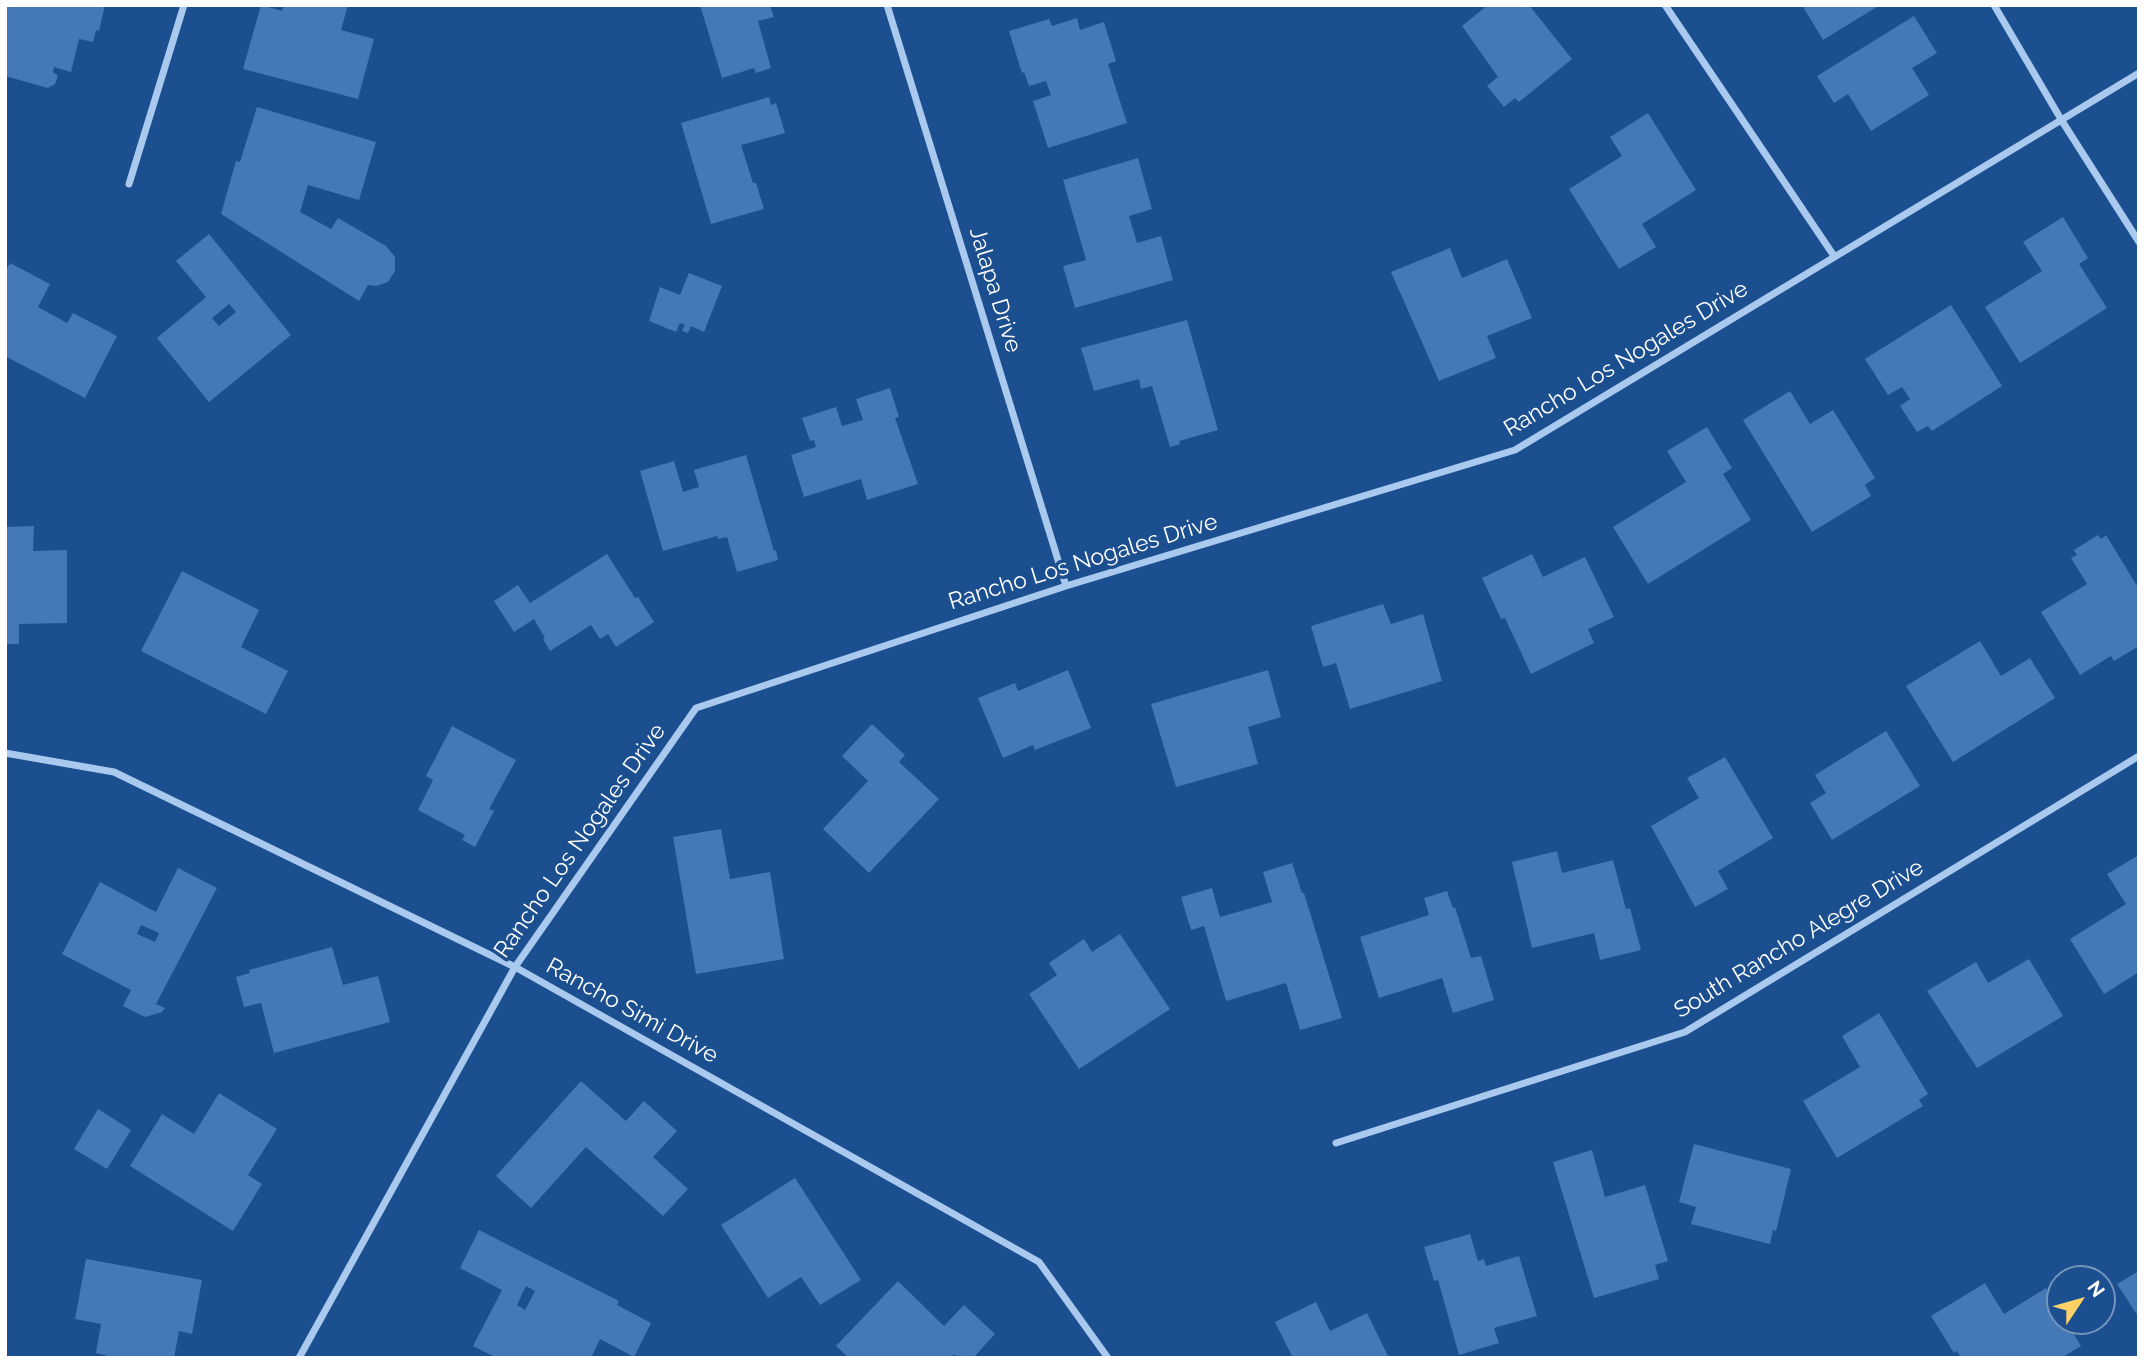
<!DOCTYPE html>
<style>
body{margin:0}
#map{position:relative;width:2144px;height:1363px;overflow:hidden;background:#1b4f8f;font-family:Raleway,sans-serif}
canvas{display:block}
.frame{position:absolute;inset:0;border:7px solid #fff;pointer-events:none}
.north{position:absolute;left:2046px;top:1265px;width:70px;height:70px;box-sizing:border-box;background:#1b4f8f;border:2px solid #7695bc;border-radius:50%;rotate:54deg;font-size:19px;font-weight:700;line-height:28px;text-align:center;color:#fff}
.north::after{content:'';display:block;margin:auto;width:24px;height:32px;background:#ffd166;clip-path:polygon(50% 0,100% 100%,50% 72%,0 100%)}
</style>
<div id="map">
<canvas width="2144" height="1363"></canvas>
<div class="frame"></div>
<div class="north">N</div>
</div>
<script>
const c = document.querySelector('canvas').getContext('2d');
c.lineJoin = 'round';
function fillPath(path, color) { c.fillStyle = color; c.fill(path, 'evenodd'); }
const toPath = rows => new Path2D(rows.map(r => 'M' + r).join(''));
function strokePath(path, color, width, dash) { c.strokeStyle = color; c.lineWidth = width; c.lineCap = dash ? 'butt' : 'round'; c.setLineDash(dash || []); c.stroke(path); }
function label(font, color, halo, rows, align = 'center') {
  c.font = font + ' Raleway,sans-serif'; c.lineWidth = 7; c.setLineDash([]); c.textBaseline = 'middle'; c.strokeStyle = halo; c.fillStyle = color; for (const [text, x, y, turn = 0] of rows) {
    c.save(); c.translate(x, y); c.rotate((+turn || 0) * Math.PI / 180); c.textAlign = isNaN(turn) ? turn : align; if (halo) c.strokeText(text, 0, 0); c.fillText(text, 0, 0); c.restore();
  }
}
const building = toPath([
 [5,5,105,5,99,31,96,30,93,42,79,39,71,72,54,67,53,72,58,76,55,84,48,88,5,76],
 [261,5,282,11,284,5,348,5,341,30,374,39,358,99,243,69],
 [700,5,770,5,774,17,758,21,771,68,756,73,754,68,722,78],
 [1488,5,1529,5,1572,59,1519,102,1515,98,1504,107,1487,86,1498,77,1462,26],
 [1802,5,1880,5,1823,40],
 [1914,16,1937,53,1912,68,1929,95,1871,131,1848,94,1834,103,1817,76],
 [1077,18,1080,30,1104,22,1116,61,1108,64,1127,123,1048,148,1033,101,1051,95,1046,81,1029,86,1024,72,1022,73,1009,31,1049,19,1052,26],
 [769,97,771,105,776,103,785,133,741,145,753,183,756,183,764,209,711,224,681,123],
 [257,107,376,142,359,200,308,185,300,212,331,229,338,218,386,246,395,257,395,271,388,282,376,286,368,285,359,301,221,214,236,161,240,162],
 [1648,113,1696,190,1642,224,1656,247,1619,269,1569,189,1622,156,1610,137],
 [1138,158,1152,209,1129,216,1137,243,1161,236,1173,280,1075,308,1063,266,1086,260,1063,180],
 [2063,217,2088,258,2079,264,2107,308,2020,363,1985,307,2042,271,2023,242],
 [209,234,291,335,209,402,157,338,206,297,176,261],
 [229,304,236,312,219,326,212,318],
 [1450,248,1462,278,1507,259,1532,318,1487,336,1496,358,1439,381,1391,272],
 [10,263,50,284,38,307,67,323,73,313,117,336,85,398,5,356,5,272],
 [689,273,722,286,704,332,691,326,688,333,682,331,685,325,680,323,676,332,649,321,660,287,680,295],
 [1951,305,2002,386,1932,431,1928,426,1917,432,1900,406,1910,399,1902,387,1888,395,1865,359],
 [1187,320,1218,430,1179,441,1180,444,1170,447,1152,386,1141,389,1139,379,1094,391,1081,348],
 [890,388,899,417,895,418,918,484,867,500,861,479,804,497,791,455,816,447,814,440,810,441,802,418,836,407,842,426,863,420,856,399],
 [1790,391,1810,424,1833,410,1875,478,1865,485,1871,496,1812,532,1743,420],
 [1707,427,1732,468,1723,474,1751,520,1648,584,1613,527,1686,482,1667,451],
 [746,455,774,551,776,550,778,560,737,572,727,537,718,539,717,536,663,551,640,471,674,461,683,492,699,487,694,470],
 [34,526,33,551,67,550,67,623,19,624,19,644,5,644,5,527],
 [2098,535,2101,539,2106,535,2139,589,2139,646,2114,661,2111,656,2080,675,2041,612,2087,584,2071,558,2077,555,2074,550],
 [607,554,635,598,638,597,654,622,616,647,608,634,600,639,591,625,550,651,543,639,545,638,534,619,514,632,494,601,518,585,530,603],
 [1532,554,1543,577,1585,557,1614,617,1588,629,1594,643,1531,674,1505,618,1501,619,1482,578],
 [182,571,259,610,241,647,288,671,266,714,141,651],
 [1383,604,1391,624,1423,614,1442,681,1350,709,1336,663,1323,667,1311,626],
 [1980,641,2001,676,2030,658,2055,698,1953,762,1906,686],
 [1068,670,1091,728,1035,750,1033,745,1003,758,978,698,1015,683,1018,691],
 [1268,670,1281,717,1248,727,1258,764,1176,787,1151,704],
 [872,724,905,755,899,762,939,799,869,873,823,829,868,781,842,756],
 [452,726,516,760,489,809,494,811,475,847,462,840,465,835,418,810,433,780,426,776],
 [1886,731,1920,786,1832,840,1810,803,1826,793,1815,775],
 [1725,757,1773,838,1718,871,1728,889,1695,907,1651,826,1699,798,1687,778],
 [721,829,730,879,770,872,784,959,696,974,673,837],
 [1557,851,1562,873,1613,860,1626,909,1630,908,1641,950,1600,960,1594,933,1532,948,1512,862],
 [2139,855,2139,972,2104,994,2070,939,2126,904,2107,874],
 [1292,863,1302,893,1304,893,1342,1018,1300,1030,1286,983,1226,1001,1204,926,1191,930,1181,897,1212,888,1220,917,1272,902,1263,872],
 [178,868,217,888,156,1004,165,1008,162,1012,145,1017,123,1006,131,990,62,954,100,882,156,912],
 [141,925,159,933,155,942,137,934],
 [1447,891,1453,908,1455,907,1471,958,1481,956,1494,1000,1453,1013,1442,978,1379,998,1360,937,1429,915,1424,898],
 [1120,934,1170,1009,1079,1069,1029,994,1057,975,1049,963,1084,939,1092,952],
 [332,947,343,985,378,976,390,1022,274,1053,261,1003,244,1007,236,977,250,973,249,970],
 [2029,959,2063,1016,1977,1068,1927,991,1976,962,1988,983],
 [1879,1013,1928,1094,1919,1100,1923,1106,1837,1158,1803,1101,1860,1067,1842,1036],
 [581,1081,626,1121,644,1101,677,1131,653,1157,688,1189,663,1216,586,1147,531,1208,496,1176],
 [219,1093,277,1129,248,1175,262,1184,233,1231,130,1166,162,1114,194,1134],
 [98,1109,131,1130,107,1169,74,1149],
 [1694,1144,1791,1169,1776,1231,1773,1230,1770,1244,1691,1224,1696,1207,1679,1202],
 [1592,1150,1605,1197,1645,1185,1668,1261,1655,1265,1659,1279,1594,1298,1553,1162],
 [795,1178,861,1280,820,1305,801,1277,768,1298,721,1225],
 [479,1230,619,1301,617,1305,651,1323,634,1357,600,1339,591,1358,497,1358,473,1346,502,1290,460,1268],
 [526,1286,535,1291,525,1310,517,1305],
 [1470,1234,1478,1261,1484,1259,1486,1266,1519,1256,1537,1316,1494,1328,1499,1343,1459,1355,1438,1280,1434,1281,1424,1247],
 [86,1259,202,1280,192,1334,179,1331,174,1358,105,1358,106,1355,96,1353,101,1324,75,1319],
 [2139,1271,2139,1318,2117,1284],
 [898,1281,944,1326,964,1305,995,1334,973,1358,958,1358,954,1354,951,1358,849,1358,836,1346],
 [1985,1283,2004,1314,2046,1288,2060,1311,2060,1321,2066,1321,2081,1346,2061,1358,1961,1358,1957,1351,1954,1353,1931,1316],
 [1316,1302,1330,1331,1367,1313,1389,1358,1293,1358,1275,1322]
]);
const minor = toPath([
 [887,5,1066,586],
 [1665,5,1834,256],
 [1994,5,2062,121,2139,242],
 [129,184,184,5],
 [5,753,114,772,515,967,1039,1262,1108,1358],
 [1336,1143,1685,1032,2139,756],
 [299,1358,515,967,696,708,1066,586,1515,450,2139,73]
]);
const streetNames = [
 ["Jalapa Drive",995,290,73],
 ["Rancho Los Nogales Drive",1626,359,-31],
 ["Rancho Los Nogales Drive",1083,562,-17],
 ["Rancho Los Nogales Drive",580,841,-55],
 ["South Rancho Alegre Drive",1799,939,-31],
 ["Rancho Simi Drive",632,1011,29]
];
fillPath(building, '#4478b7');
strokePath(minor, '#a9c9ee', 7);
label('23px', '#fff', '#1b4f8f', streetNames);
</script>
